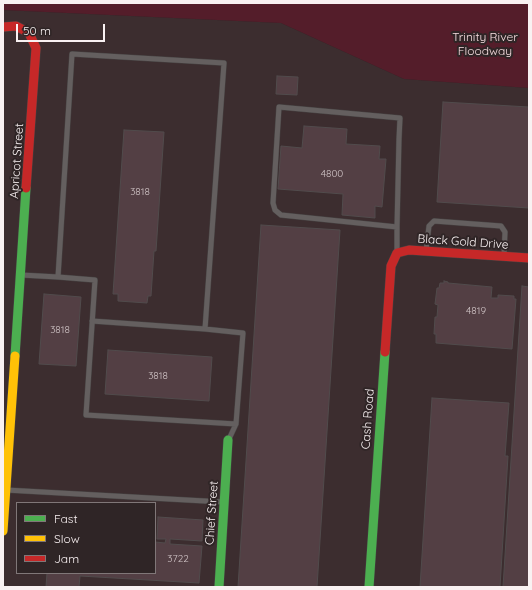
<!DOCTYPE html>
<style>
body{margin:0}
#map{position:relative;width:532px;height:590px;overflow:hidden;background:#2d2728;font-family:Quicksand,sans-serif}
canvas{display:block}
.frame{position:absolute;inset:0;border:4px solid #f9f1f2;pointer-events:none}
.legend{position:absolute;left:16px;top:502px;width:140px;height:72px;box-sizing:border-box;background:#2f2526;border:1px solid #807778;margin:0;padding:5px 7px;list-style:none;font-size:12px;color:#f9f1f2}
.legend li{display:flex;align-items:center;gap:8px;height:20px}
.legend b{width:20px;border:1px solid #807778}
.scale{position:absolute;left:16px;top:24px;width:89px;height:18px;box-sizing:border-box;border:2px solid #f9f1f2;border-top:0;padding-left:5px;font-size:12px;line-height:14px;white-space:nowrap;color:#f9f1f2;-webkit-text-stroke:3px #2f2526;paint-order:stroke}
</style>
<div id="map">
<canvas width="532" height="590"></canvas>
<div class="frame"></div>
<ul class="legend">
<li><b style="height:5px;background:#4caf50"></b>Fast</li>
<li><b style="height:5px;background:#ffc107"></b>Slow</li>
<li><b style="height:5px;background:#c62828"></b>Jam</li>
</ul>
<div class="scale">50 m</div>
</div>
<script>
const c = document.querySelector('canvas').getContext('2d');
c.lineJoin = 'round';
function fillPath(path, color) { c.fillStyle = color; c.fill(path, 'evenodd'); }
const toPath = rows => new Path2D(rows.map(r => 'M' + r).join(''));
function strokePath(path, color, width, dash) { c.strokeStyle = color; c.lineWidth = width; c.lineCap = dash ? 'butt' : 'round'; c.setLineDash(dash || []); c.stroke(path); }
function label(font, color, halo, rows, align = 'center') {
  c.font = font + ' Quicksand,sans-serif'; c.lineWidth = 4; c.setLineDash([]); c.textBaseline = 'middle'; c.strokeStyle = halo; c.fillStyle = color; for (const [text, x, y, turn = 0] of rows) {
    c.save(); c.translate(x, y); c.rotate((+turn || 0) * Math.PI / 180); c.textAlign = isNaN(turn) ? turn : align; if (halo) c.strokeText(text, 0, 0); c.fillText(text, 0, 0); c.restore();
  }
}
const built = toPath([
 [3,10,281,23,404,79,529,88,529,587,3,587],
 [17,503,155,503,155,573,17,573]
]);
const green = toPath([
 [3,3,529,3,529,88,404,79,281,23,3,10]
]);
const building = toPath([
 [277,76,298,77,297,95,276,94,277,76],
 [443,102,529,107,529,208,437,202,443,102],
 [304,126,347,129,346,144,380,146,379,159,386,159,382,207,375,206,375,218,342,215,343,194,278,189,281,146,302,148,304,126],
 [124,130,164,132,156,251,154,251,151,296,148,296,147,303,118,301,118,294,113,294,124,130],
 [261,225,340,230,317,587,238,587,261,225],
 [444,281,448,282,448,283,492,287,491,298,498,298,498,295,514,296,514,299,516,299,512,349,436,343,436,334,434,334,435,317,437,317,438,305,435,304,437,288,439,288,440,283,444,283,444,281],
 [522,286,529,287,529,587,503,587,522,286],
 [44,294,81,297,76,366,39,364,44,294],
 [108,350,212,357,209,401,105,394,108,350],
 [432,398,509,403,505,456,508,456,500,587,420,587,432,398],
 [158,517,203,520,202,541,170,539,170,544,202,546,199,583,80,576,79,587,46,587,47,573,155,573,155,542,165,543,166,539,157,539,158,517]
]);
const lane = toPath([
 [426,251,429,226,434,221,501,226,505,232,504,255],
 [397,252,397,227,399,139,400,118,279,107,273,203,275,210,281,215,397,227],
 [21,275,58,277],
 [92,321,205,329],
 [229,439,236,424,243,333,205,329,224,63,72,54,58,277,95,280,86,415,236,424],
 [6,490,223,502]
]);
const fast = toPath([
 [15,356,26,188],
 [219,587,228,440],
 [369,587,385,352]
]);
const slow = toPath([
 [3,531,15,356]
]);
const jam = toPath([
 [3,27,16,26,29,33,36,48,26,188],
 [385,352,391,266,397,253,409,250,529,258]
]);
const numberNames = [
 ["4800",332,174],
 ["3818",140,192],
 ["4819",476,311],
 ["3818",60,330],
 ["3818",158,376],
 ["3722",178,559]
];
const parkNames = [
 ["Trinity River",485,37],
 ["Floodway",485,51]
];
const streetNames = [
 ["Apricot Street",17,161,-86],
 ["Black Gold Drive",463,242,4],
 ["Cash Road",368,419,-86],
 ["Chief Street",212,513,-86]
];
fillPath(built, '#3c2d2f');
fillPath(green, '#541d2a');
fillPath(building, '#533f44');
strokePath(building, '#514b4c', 1);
strokePath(lane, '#464242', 6);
strokePath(fast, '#464242', 10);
strokePath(slow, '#464242', 10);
strokePath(jam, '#464242', 10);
strokePath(lane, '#645f5f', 5);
strokePath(fast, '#4caf50', 9);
strokePath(slow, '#ffc107', 9);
strokePath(jam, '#c62828', 9);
label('10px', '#d0c4c6', null, numberNames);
label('12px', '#f7dde0', '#2f2526', parkNames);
label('12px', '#f9f1f2', '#2f2526', streetNames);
</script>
